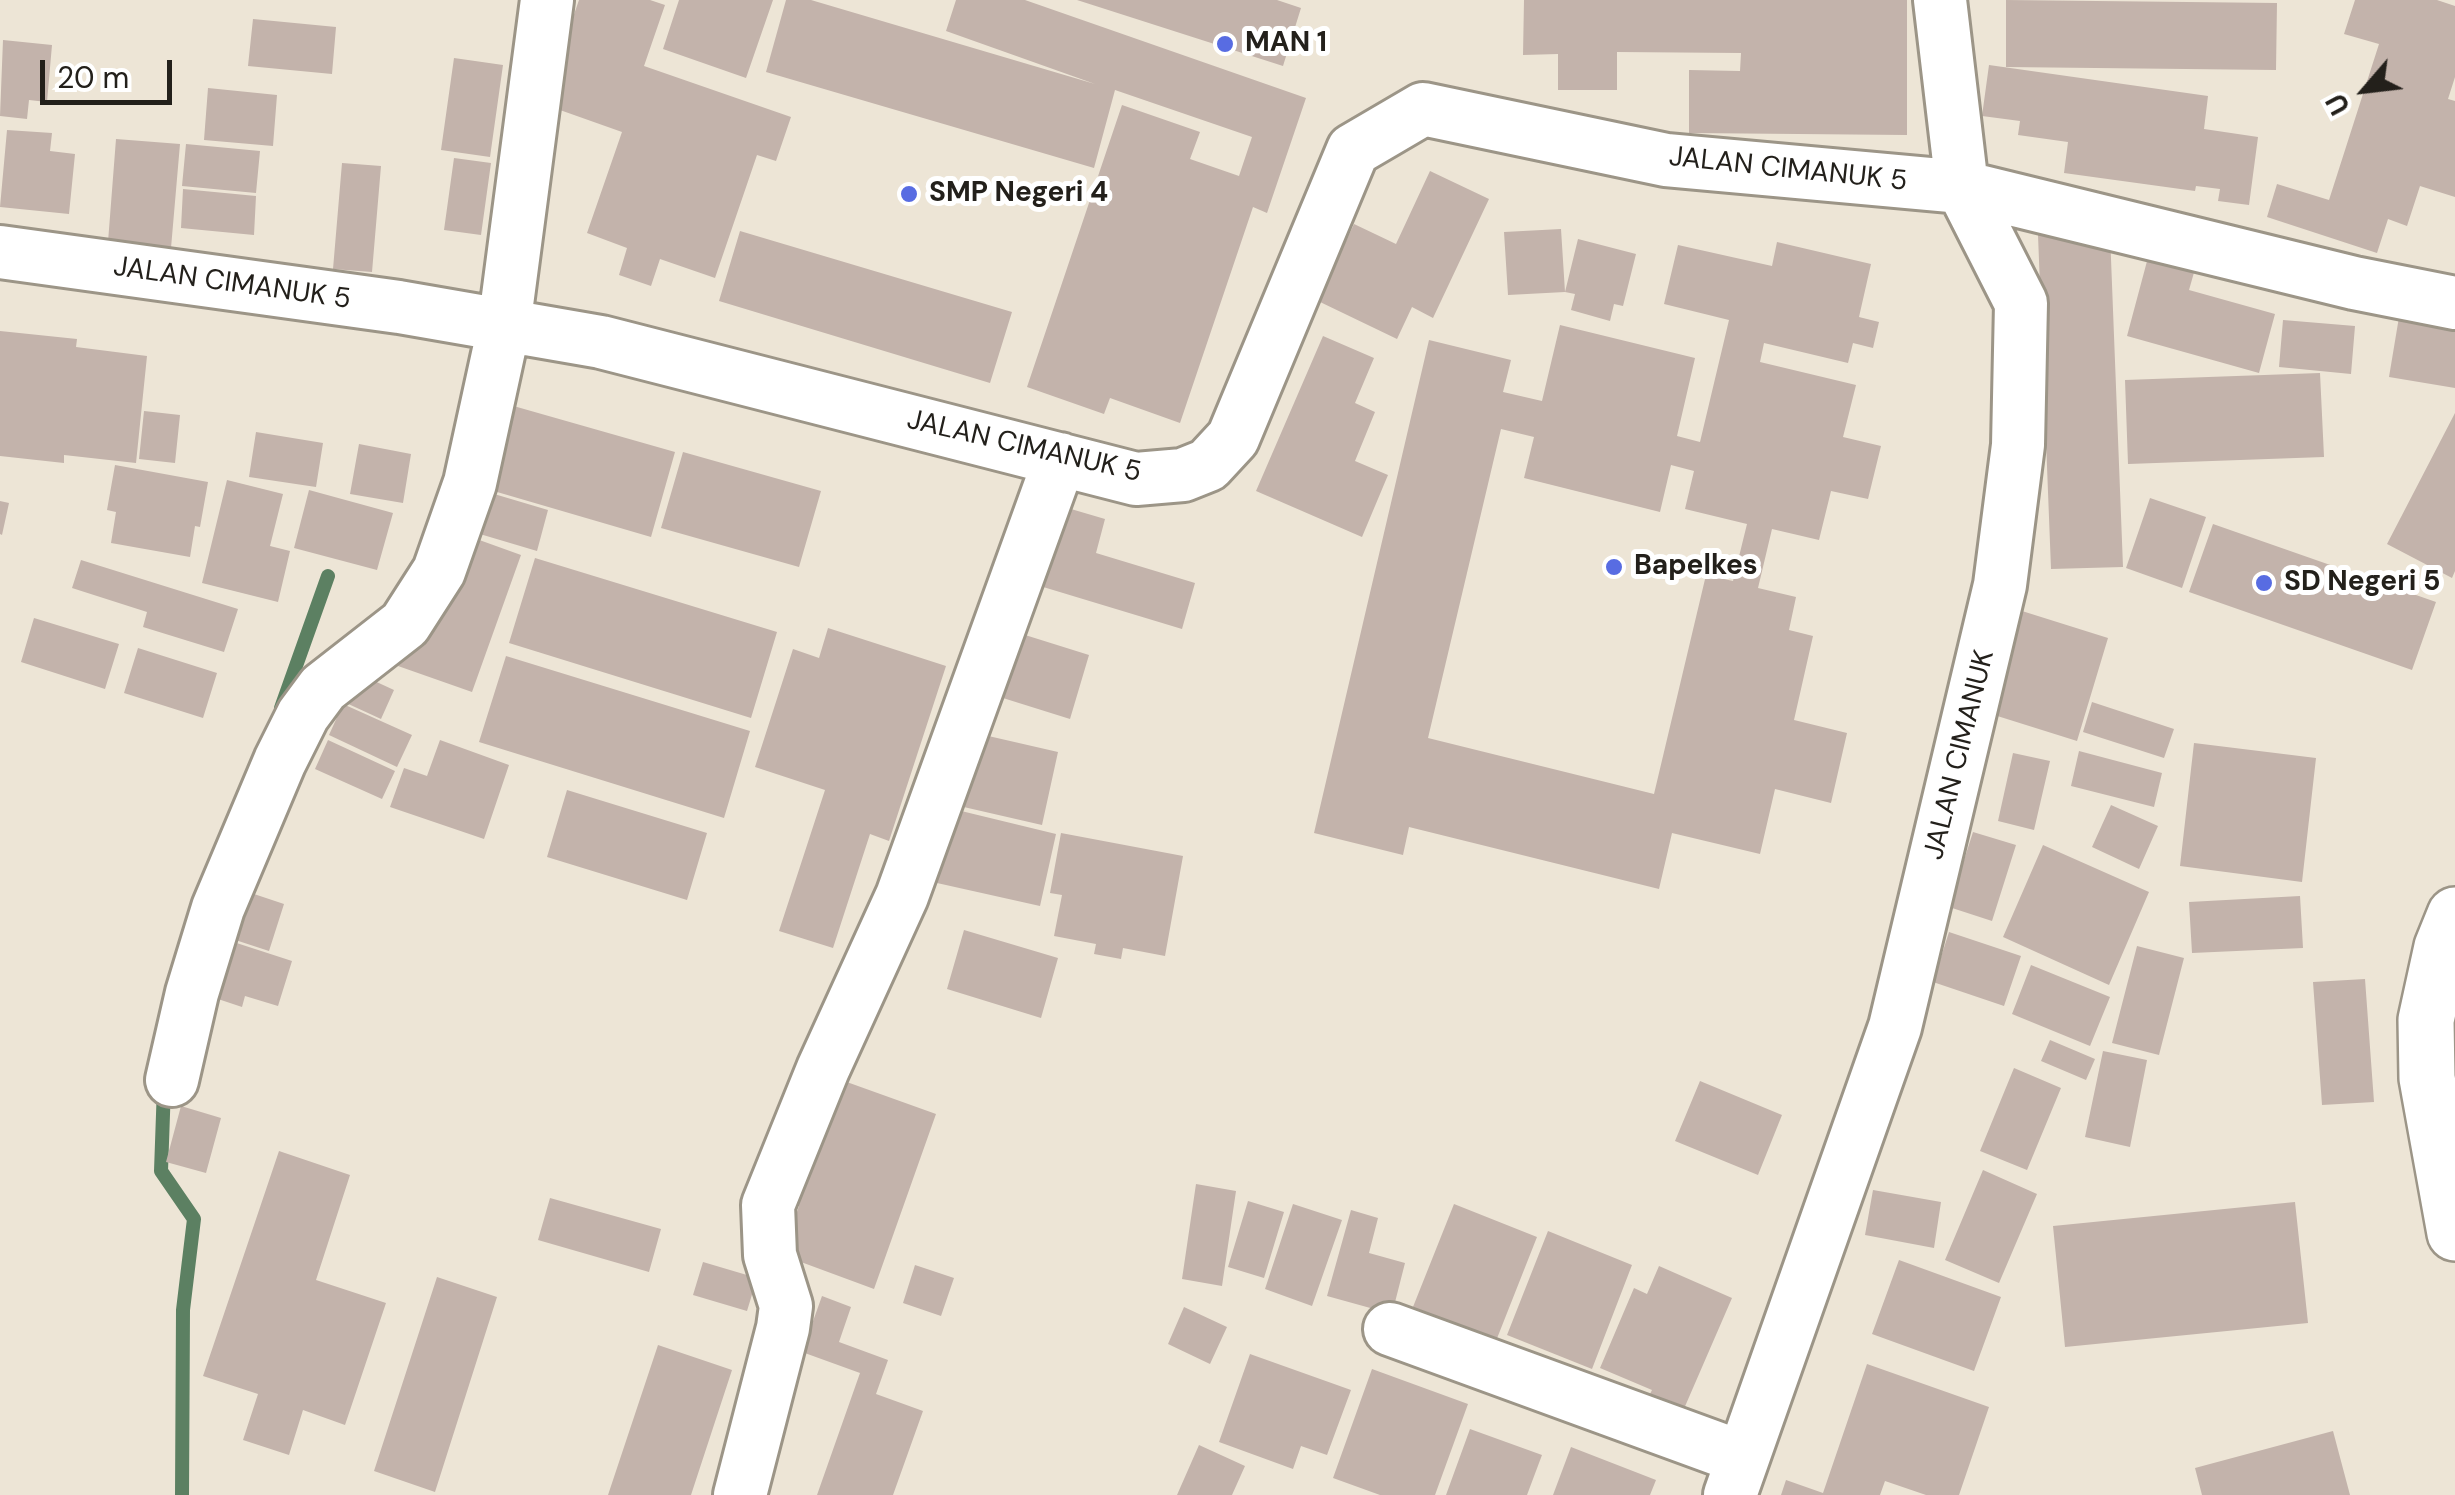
<!DOCTYPE html>
<style>
body{margin:0}
#map{position:relative;width:2455px;height:1495px;overflow:hidden;background:#ede5d6;font-family:"DM Sans",sans-serif}
canvas{display:block}
.north{position:absolute;left:2315px;top:40px;width:100px;height:100px;-webkit-text-stroke:8px #fff;paint-order:stroke;rotate:242deg;font-size:28px;font-weight:700;line-height:40px;text-align:center;color:#23201b}
.north::after{content:'';display:block;margin:auto;width:35px;height:45px;background:#23201b;clip-path:polygon(50% 0,100% 100%,50% 72%,0 100%)}
.scale{position:absolute;left:40px;top:60px;width:132px;height:45px;box-sizing:border-box;border:5px solid #23201b;border-top:0;padding-left:12px;font-size:30px;line-height:35px;white-space:nowrap;color:#23201b;-webkit-text-stroke:8px #fff;paint-order:stroke}
</style>
<div id="map">
<canvas width="2455" height="1495"></canvas>
<div class="north">U</div>
<div class="scale">20 m</div>
</div>
<script>
const c = document.querySelector('canvas').getContext('2d');
c.lineJoin = 'round';
const toPath = rows => new Path2D(rows.map(r => 'M' + r).join(''));
function strokePath(path, color, width, dash) { c.strokeStyle = color; c.lineWidth = width; c.lineCap = dash ? 'butt' : 'round'; c.setLineDash(dash || []); c.stroke(path); }
function fillPath(path, color) { c.fillStyle = color; c.fill(path, 'evenodd'); }
function label(font, color, halo, rows, align = 'center') {
  c.font = font + ' "DM Sans",sans-serif'; c.lineWidth = 10; c.setLineDash([]); c.textBaseline = 'middle'; c.strokeStyle = halo; c.fillStyle = color; for (const [text, x, y, turn = 0] of rows) {
    c.save(); c.translate(x, y); c.rotate((+turn || 0) * Math.PI / 180); c.textAlign = isNaN(turn) ? turn : align; if (halo) c.strokeText(text, 0, 0); c.fillText(text, 0, 0); c.restore();
  }
}
const stream = toPath([
 [281,708,328,576],
 [164,1086,161,1171,194,1219,183,1310,182,1495]
]);
const building = toPath([
 [579,0,650,0,665,5,644,66,791,117,776,161,757,155,715,278,660,259,651,286,619,275,627,248,587,233,622,132,543,104],
 [679,0,773,0,746,78,663,49],
 [786,0,811,0,1095,84,946,31,956,0,1025,0,1306,98,1267,213,1253,207,1180,423,1110,398,1104,414,1027,387,1122,105,1200,132,1190,159,1239,176,1252,137,1115,90,1094,168,766,72],
 [1077,0,1277,0,1301,8,1283,66],
 [1524,0,1907,0,1907,135,1689,133,1689,70,1740,71,1741,53,1617,52,1617,90,1558,90,1558,54,1523,55],
 [2006,0,2277,3,2276,70,2006,67],
 [2355,0,2437,0,2455,6,2455,77,2448,99,2455,101,2455,197,2420,186,2407,226,2388,219,2377,253,2267,217,2277,184,2329,200,2379,44,2344,34],
 [253,19,336,27,332,74,248,66],
 [3,40,52,45,47,102,29,100,27,119,0,116],
 [454,58,503,65,490,157,441,150],
 [1989,65,2208,96,2204,129,2258,137,2249,205,2218,201,2220,189,2196,186,2195,191,2064,173,2068,142,2018,135,2020,121,1982,116],
 [208,88,277,95,273,146,204,140],
 [7,130,52,133,50,151,75,154,69,214,0,207],
 [116,139,180,144,171,248,108,242],
 [186,144,260,151,256,193,182,186],
 [454,158,491,163,481,235,444,230],
 [342,163,381,166,372,272,333,269],
 [1430,171,1489,199,1433,318,1412,307,1397,339,1318,301,1354,224,1396,244],
 [183,189,256,196,254,235,181,228],
 [1561,229,1565,292,1508,295,1504,232],
 [740,231,1012,312,990,383,719,301],
 [2110,233,2123,567,2051,569,2038,235],
 [1578,239,1636,254,1623,306,1614,304,1610,321,1571,310,1575,294,1565,292],
 [1777,242,1871,264,1859,317,1879,322,1873,348,1853,343,1848,363,1764,343,1760,362,1856,385,1843,437,1881,446,1868,499,1831,491,1819,540,1772,529,1758,588,1796,597,1789,630,1813,636,1794,720,1847,733,1831,803,1775,789,1760,854,1672,833,1659,889,1409,827,1403,855,1314,833,1429,340,1511,360,1503,392,1542,401,1560,325,1695,358,1677,436,1700,442,1729,320,1664,304,1678,245,1772,266],
 [1501,429,1534,437,1524,478,1660,512,1671,465,1694,471,1685,509,1747,524,1733,581,1706,575,1654,794,1428,738],
 [2150,250,2197,262,2189,290,2275,314,2259,373,2127,336],
 [2402,299,2455,308,2455,388,2389,377],
 [2283,320,2355,326,2351,374,2279,367],
 [0,331,77,339,76,347,147,356,136,463,64,455,64,463,0,456],
 [1323,336,1374,358,1355,403,1375,412,1355,461,1388,475,1362,537,1256,491],
 [2320,373,2324,457,2128,464,2125,380],
 [503,403,675,452,651,537,480,487],
 [144,411,180,415,175,463,139,459],
 [2455,413,2455,571,2452,578,2387,544],
 [256,432,323,443,316,487,249,477],
 [359,444,411,454,403,503,350,494],
 [683,452,821,491,799,567,661,528],
 [115,465,208,482,200,527,195,526,190,557,111,543,116,512,107,510],
 [227,480,283,494,270,546,290,551,278,602,202,583],
 [474,488,548,510,537,551,463,529],
 [309,490,393,513,377,570,294,548],
 [2150,498,2206,517,2182,588,2126,568],
 [0,501,9,503,2,535,0,534],
 [1054,504,1105,519,1096,553,1195,583,1182,629,1030,583],
 [2213,524,2436,602,2412,670,2189,592],
 [471,537,521,555,472,692,398,666,419,609,443,618],
 [535,558,777,632,751,718,509,643],
 [81,560,238,609,224,652,143,627,147,612,72,588],
 [2022,611,2108,638,2077,741,1991,714],
 [34,618,119,644,105,689,21,662],
 [828,628,946,666,889,841,870,834,833,948,779,931,825,790,755,767,793,649,819,658],
 [1006,629,1089,655,1070,719,987,693],
 [138,648,217,673,203,718,124,693],
 [506,656,750,731,724,818,479,742],
 [357,673,394,690,381,719,344,702],
 [2092,702,2174,729,2164,758,2083,732],
 [343,704,412,735,397,767,329,735],
 [971,732,1058,752,1042,825,955,805],
 [328,740,395,771,382,799,315,769],
 [440,740,509,765,484,839,390,807,404,768,427,776],
 [2194,743,2316,758,2302,882,2180,866],
 [2079,751,2162,773,2154,807,2071,786],
 [2013,753,2050,761,2034,830,1998,821],
 [567,790,707,833,687,900,547,857],
 [2111,805,2158,826,2139,869,2092,847],
 [953,809,1056,834,1040,906,937,883],
 [1973,832,2016,845,1992,921,1949,907],
 [1061,833,1183,856,1165,956,1123,948,1121,959,1094,954,1096,944,1054,936,1062,895,1050,893],
 [2043,845,2149,892,2109,985,2003,937],
 [230,886,284,904,269,951,214,933],
 [2300,896,2303,948,2192,953,2189,902],
 [964,930,1058,958,1041,1018,947,989],
 [1949,932,2021,956,2004,1006,1933,982],
 [215,936,292,961,278,1006,245,996,242,1007,197,992],
 [2137,946,2184,958,2159,1055,2112,1043],
 [2031,965,2110,997,2090,1046,2012,1014],
 [2365,979,2374,1102,2322,1105,2313,982],
 [2050,1040,2095,1059,2086,1080,2041,1061],
 [2103,1051,2147,1060,2130,1147,2085,1137],
 [2014,1068,2061,1088,2027,1170,1980,1151],
 [844,1081,936,1114,874,1289,782,1255,799,1206,782,1199,800,1149,817,1155],
 [1700,1081,1782,1115,1758,1175,1675,1141],
 [181,1106,221,1118,206,1173,166,1162],
 [279,1151,350,1175,316,1280,386,1303,345,1425,303,1410,289,1455,243,1440,258,1394,203,1376],
 [1983,1170,2037,1194,1999,1283,1945,1260],
 [1196,1184,1236,1191,1222,1286,1182,1279],
 [1873,1190,1941,1202,1934,1248,1865,1235],
 [550,1198,661,1229,649,1272,538,1240],
 [1248,1201,1284,1212,1264,1278,1228,1267],
 [2295,1202,2308,1323,2065,1347,2053,1226],
 [1293,1204,1342,1220,1312,1306,1265,1289],
 [1454,1204,1537,1237,1494,1346,1405,1327],
 [1351,1210,1378,1218,1369,1253,1405,1263,1392,1314,1327,1296],
 [1548,1231,1632,1265,1592,1369,1507,1335],
 [1899,1260,2001,1297,1974,1371,1872,1334],
 [703,1262,757,1278,747,1311,693,1295],
 [915,1265,954,1278,941,1316,903,1303],
 [1659,1266,1732,1298,1683,1411,1649,1396,1652,1390,1600,1368,1634,1288,1647,1294],
 [437,1277,497,1297,435,1492,374,1471],
 [822,1296,851,1307,839,1342,888,1360,876,1394,923,1411,893,1495,817,1495,860,1373,802,1352],
 [1184,1307,1227,1327,1210,1364,1168,1344],
 [658,1345,732,1370,691,1495,608,1495],
 [1250,1354,1351,1390,1327,1455,1301,1446,1293,1469,1219,1442],
 [1867,1364,1989,1407,1959,1495,1926,1495,1885,1481,1880,1495,1781,1495,1786,1480,1823,1493],
 [1372,1369,1468,1404,1435,1495,1380,1495,1333,1478],
 [1470,1429,1542,1455,1527,1495,1446,1495],
 [2333,1431,2350,1495,2202,1495,2195,1468],
 [1199,1445,1245,1466,1232,1495,1177,1495],
 [1571,1447,1656,1480,1650,1495,1553,1495]
]);
const minor = toPath([
 [0,252,399,307,601,342,1136,479,1183,475,1208,465,1233,438,1353,150,1423,109,1666,160,1962,187,2354,283,2455,303],
 [172,1080,192,993,218,908,280,761,303,715,323,688,405,624,439,571,470,483,504,327,547,0],
 [1390,1329,1743,1458],
 [740,1495,783,1328,786,1306,770,1255,768,1205,823,1069,902,896,1060,459],
 [1730,1495,1895,1027,2000,585,2018,445,2021,303,1962,187,1940,0]
]);
const tertiary = toPath([
 [2455,915,2442,947,2426,1020,2427,1078,2455,1233]
]);
const markers = [
 [1225,44,10,"#586ce2"],
 [909,194,10,"#586ce2"],
 [1614,567,10,"#586ce2"],
 [2264,583,10,"#586ce2"]
];
const poiNames = [
 ["MAN 1",1245,44],
 ["SMP Negeri 4",929,194],
 ["Bapelkes",1634,567],
 ["SD Negeri 5",2284,583]
];
const streetNames = [
 ["JALAN CIMANUK 5",1788,170,6],
 ["JALAN CIMANUK 5",232,284,8],
 ["JALAN CIMANUK 5",1024,447,13],
 ["JALAN CIMANUK",1960,755,-76]
];
strokePath(stream, '#5c8062', 14);
fillPath(building, '#c3b3ab');
strokePath(minor, '#9c9587', 58);
strokePath(tertiary, '#9c9587', 60);
strokePath(minor, '#fff', 52);
strokePath(tertiary, '#fff', 55);
for (const [x, y, r, color] of markers) { const dot = new Path2D(); dot.arc(x, y, r, 0, 2 * Math.PI); c.fillStyle = color; c.fill(dot); strokePath(dot, '#fff', 4); }
label('bold 28px', '#23201b', '#fff', poiNames, 'left');
label('28px', '#23201b', '#fff', streetNames);
</script>
